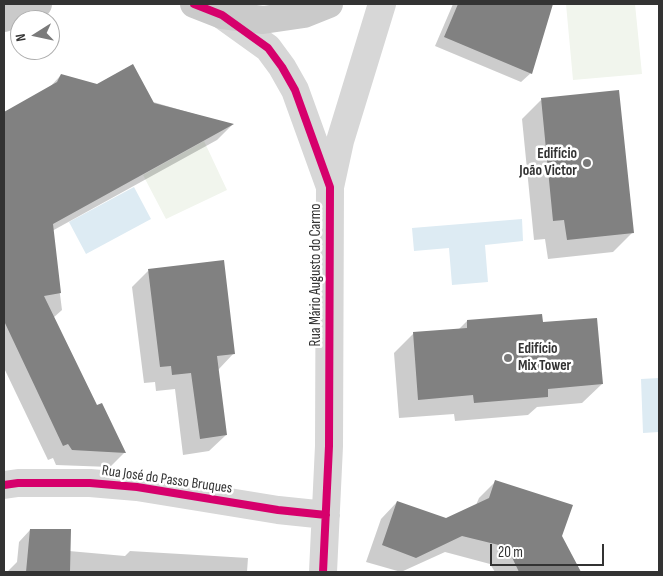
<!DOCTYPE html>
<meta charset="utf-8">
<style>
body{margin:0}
#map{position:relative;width:663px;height:576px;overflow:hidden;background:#fff;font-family:"Sofia Sans Condensed",sans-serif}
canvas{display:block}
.frame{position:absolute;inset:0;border:5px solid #333;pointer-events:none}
.north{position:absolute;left:10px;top:10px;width:50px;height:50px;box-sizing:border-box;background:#fff;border:1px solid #adadad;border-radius:50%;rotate:260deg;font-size:14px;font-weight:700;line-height:20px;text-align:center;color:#333}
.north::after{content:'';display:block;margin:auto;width:18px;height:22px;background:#7a7a7a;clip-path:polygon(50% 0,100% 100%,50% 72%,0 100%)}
.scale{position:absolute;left:490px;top:544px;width:114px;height:22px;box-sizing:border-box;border:2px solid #333;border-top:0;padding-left:6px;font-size:15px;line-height:18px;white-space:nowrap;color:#333;-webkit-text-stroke:4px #fff;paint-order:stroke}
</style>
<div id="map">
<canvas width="663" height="576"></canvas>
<div class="frame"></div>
<div class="north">N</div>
<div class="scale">20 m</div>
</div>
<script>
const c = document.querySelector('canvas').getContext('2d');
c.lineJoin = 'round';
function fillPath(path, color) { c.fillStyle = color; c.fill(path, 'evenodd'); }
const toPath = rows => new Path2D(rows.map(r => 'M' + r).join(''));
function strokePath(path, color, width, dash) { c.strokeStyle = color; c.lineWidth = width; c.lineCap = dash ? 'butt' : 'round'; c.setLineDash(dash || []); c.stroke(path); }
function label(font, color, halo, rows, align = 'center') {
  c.font = font + ' "Sofia Sans Condensed",sans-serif'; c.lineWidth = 5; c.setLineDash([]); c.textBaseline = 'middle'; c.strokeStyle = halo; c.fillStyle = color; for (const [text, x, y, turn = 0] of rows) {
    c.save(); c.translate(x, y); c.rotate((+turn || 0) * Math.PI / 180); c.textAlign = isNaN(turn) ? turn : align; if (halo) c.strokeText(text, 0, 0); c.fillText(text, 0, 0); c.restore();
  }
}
const green = toPath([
 [566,4,635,4,642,74,573,80],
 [204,141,227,190,166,219,143,175]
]);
const water = toPath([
 [134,187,151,219,86,254,69,222],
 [522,219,523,241,485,245,488,282,452,285,449,248,414,251,412,228],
 [659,378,659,432,643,433,641,379]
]);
const shadow = toPath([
 [453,4,552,4,531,73,521,82,435,46],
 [61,75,232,125,217,140,52,231,62,310,53,318,96,407,125,452,110,467,56,465,53,458,48,460,4,368,4,270,13,265,4,246,4,114,48,89],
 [541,100,632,233,613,252,548,259,545,239,534,240,522,119],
 [148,271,234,353,218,370,226,435,209,451,183,455,175,389,156,391,155,382,144,383,132,287],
 [467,321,542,323,602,384,582,403,537,407,528,415,455,421,454,414,399,418,394,353,413,334,458,330],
 [495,482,561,537,581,572,495,572,490,564,445,552,401,572,366,562,381,519,397,502,446,519,476,505,479,498],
 [30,530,69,551,125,556,130,551,248,558,247,572,7,572,17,562,19,542]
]);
const building = toPath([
 [458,4,553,4,532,74,444,37],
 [133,64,154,103,234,124,53,224,61,293,44,296,97,405,102,403,126,453,72,450,68,444,63,446,4,321,4,112,57,82,61,74,97,84],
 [619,90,634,233,567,240,564,220,553,221,541,98],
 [224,260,235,354,217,356,227,435,200,439,191,373,172,375,171,366,160,367,148,269],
 [542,314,543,322,597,318,603,384,548,389,548,397,474,403,473,395,418,400,413,332,467,328,467,320],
 [495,480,573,505,562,536,581,572,519,572,507,547,462,536,416,558,382,545,397,501,446,518,489,498],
 [30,529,71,529,70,572,26,572]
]);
const minor = toPath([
 [222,15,268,48,282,67,295,90,330,187],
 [4,485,18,483,90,483,137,487,278,510,326,515],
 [323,572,329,446,330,187,340,141,382,4]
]);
const major = toPath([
 [194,4,222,15,263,20,304,14,329,4],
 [4,18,38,4]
]);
const cycleway = toPath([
 [194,4,222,15,268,48,282,67,295,90,330,187,329,446,323,572],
 [4,485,18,483,90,483,137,487,278,510,326,515]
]);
const markers = [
 [587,163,5,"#7a7a7a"],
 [508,358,5,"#7a7a7a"]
];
const poiNames = [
 ["Edifício",577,154],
 ["João Victor",577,171],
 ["Edifício",518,349,"left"],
 ["Mix Tower",518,366,"left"]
];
const streetNames = [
 ["Rua Mário Augusto do Carmo",316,275,-90],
 ["Rua José do Passo Bruques",167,480,8]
];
fillPath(green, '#f1f5ed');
fillPath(water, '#ddebf3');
fillPath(shadow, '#0003');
fillPath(building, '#818181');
strokePath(minor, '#d7d7d7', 28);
strokePath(major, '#cacaca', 28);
strokePath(cycleway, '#d6006c', 8);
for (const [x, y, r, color] of markers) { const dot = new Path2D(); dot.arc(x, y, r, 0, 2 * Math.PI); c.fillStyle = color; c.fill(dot); strokePath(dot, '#fff', 2); }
label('bold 15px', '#333', '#fff', poiNames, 'right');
label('15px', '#333', '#fff', streetNames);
</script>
